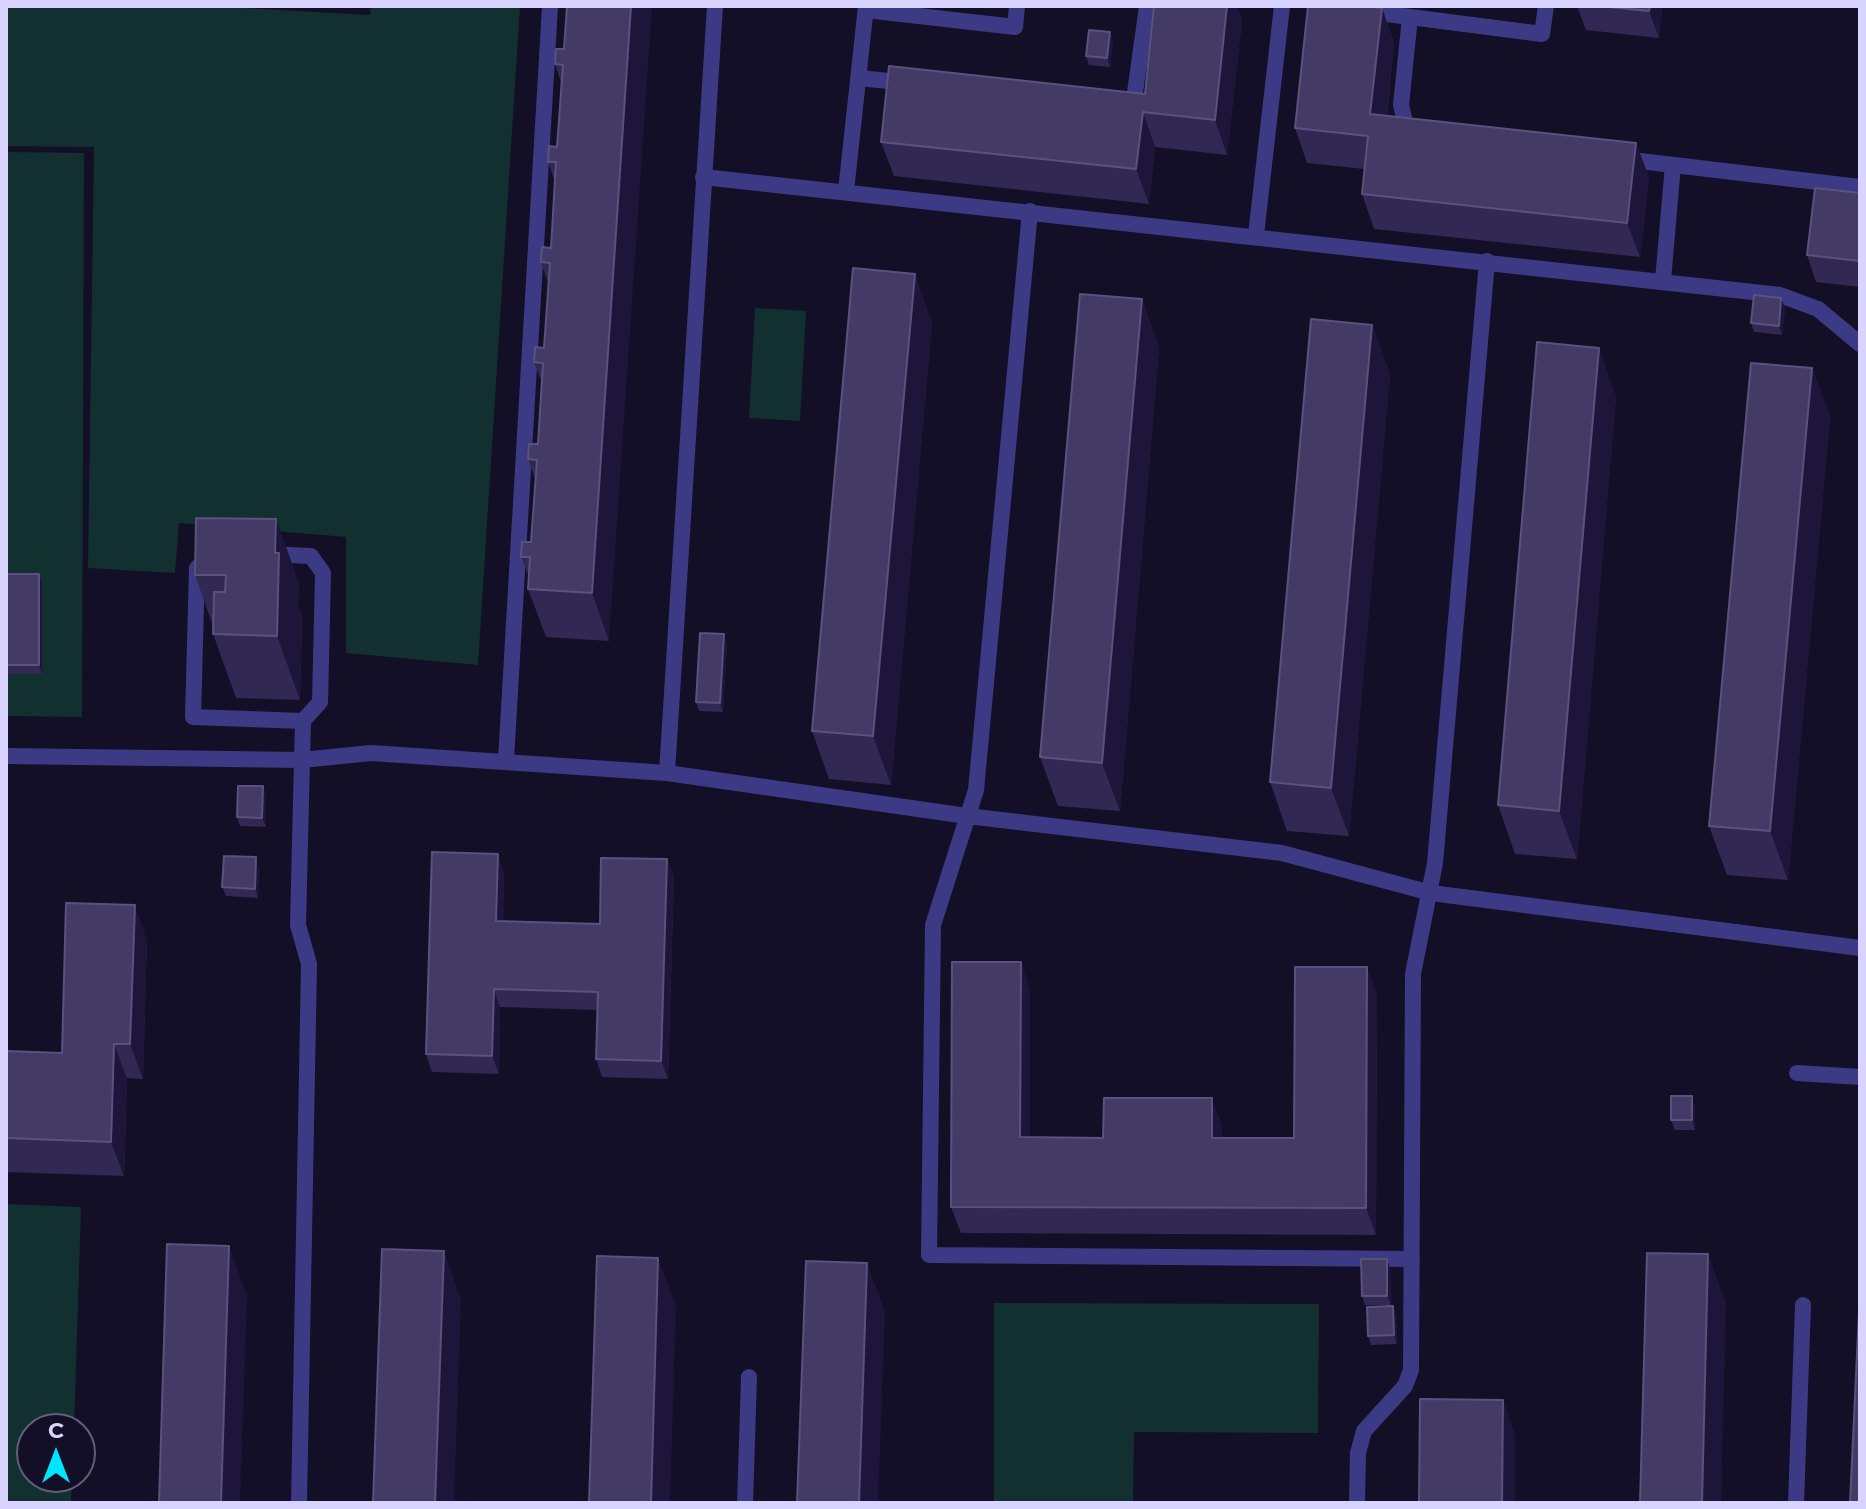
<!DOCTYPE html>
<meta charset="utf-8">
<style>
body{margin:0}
#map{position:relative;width:1866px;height:1509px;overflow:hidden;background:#130f26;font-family:Montserrat,sans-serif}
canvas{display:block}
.frame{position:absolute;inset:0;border:8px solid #d9d4ff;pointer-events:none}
.north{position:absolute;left:16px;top:1413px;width:80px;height:80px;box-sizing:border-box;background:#130f26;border:2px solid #625e7d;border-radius:50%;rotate:0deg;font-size:22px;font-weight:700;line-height:32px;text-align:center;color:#d9d4ff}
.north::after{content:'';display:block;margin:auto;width:28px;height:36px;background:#00e5ff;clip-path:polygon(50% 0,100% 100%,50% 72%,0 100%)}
</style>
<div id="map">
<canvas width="1866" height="1509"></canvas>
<div class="frame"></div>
<div class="north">С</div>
</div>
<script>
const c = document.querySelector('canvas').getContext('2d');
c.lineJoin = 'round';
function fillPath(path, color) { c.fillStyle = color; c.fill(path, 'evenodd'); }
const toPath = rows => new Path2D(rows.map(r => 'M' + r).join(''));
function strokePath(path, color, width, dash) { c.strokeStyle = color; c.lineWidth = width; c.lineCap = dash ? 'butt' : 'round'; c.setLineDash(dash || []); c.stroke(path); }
const green = toPath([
 [6,6,206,6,370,15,371,6,520,6,478,665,346,653,346,537,179,523,175,573,88,568,94,147,6,146],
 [6,152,84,153,82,717,6,716],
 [755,308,806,311,800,421,749,418],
 [6,1204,81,1207,74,1429,32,1429,32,1477,72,1477,71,1503,6,1503],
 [994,1303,1319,1304,1318,1433,1134,1432,1133,1503,994,1503]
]);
const lane = toPath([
 [866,10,1015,27,1017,6],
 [1364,11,1542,34,1546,6],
 [1410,17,1401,105,1405,122,1415,133],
 [859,78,909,83],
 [1127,107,1133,107,1147,6],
 [1623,159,1860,187],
 [703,177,1780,295,1818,309,1860,344],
 [846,191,866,6],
 [1030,211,976,790,933,925,929,1255,1412,1259],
 [1256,235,1282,6],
 [1663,280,1673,165],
 [268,554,311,556,323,573,320,702,303,721,302,760,298,925,309,964,299,1503],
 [204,562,197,568,193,717,303,721],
 [6,756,302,760,371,753,667,773,967,816,1282,853,1431,893,1860,948],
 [506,760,550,6],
 [667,773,715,6],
 [1797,1073,1860,1077],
 [745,1503,749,1377],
 [1357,1503,1358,1453,1364,1431,1405,1386,1411,1370,1413,974,1435,863,1487,261],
 [1796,1503,1803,1305]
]);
const wall = toPath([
 [1154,6,1237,6,1242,19,1227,155,1155,147,1149,204,894,176,881,142,1145,94],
 [1577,6,1662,6,1659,38,1586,30],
 [1382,8,1394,43,1387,116,1636,143,1649,177,1640,257,1374,229,1362,194,1364,169,1307,163,1295,128],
 [1110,32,1113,42,1110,67,1089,65,1086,56],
 [564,49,609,641,546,637,528,589,529,577,521,557,531,542,535,479,528,459,538,444,542,383,534,362,544,348,548,283,541,262,551,248,555,182,548,162,557,147,561,83,555,64],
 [1860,193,1860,287,1816,282,1807,255],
 [1781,298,1785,308,1782,335,1754,332,1751,323],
 [1142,299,1159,348,1120,811,1058,806,1040,757],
 [932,322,891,785,829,779,812,731],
 [1372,325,1390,374,1349,836,1287,831,1270,782],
 [1812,368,1830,417,1788,880,1727,875,1709,826],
 [1616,396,1577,859,1515,854,1498,805],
 [196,518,299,583,298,606,302,617,300,700,236,698,213,634,213,626,195,575],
 [6,574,39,574,42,583,42,674,6,674],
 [727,644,723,712,699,711,696,702],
 [263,786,266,795,266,827,240,826,237,817],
 [667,859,674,877,668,1079,602,1077,596,1059,597,1010,500,1007,499,1074,432,1072,426,1054,504,872,503,921,600,924],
 [259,867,258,898,226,896,222,887],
 [147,940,143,1079,127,1078,124,1176,6,1172,6,1051,62,1053],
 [1030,989,1030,1137,1103,1138,1222,1125,1222,1138,1294,1138,1377,994,1376,1235,961,1233,951,1207],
 [1695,1106,1695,1130,1675,1130,1671,1120],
 [1390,1268,1391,1305,1365,1305,1362,1296],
 [1393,1306,1396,1316,1397,1344,1371,1345,1368,1336]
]);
const shadedWall = toPath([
 [631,6,652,6,609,641,592,593],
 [1227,6,1237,6,1242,19,1227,155,1215,120],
 [1650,6,1662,6,1659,38,1649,11],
 [1382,8,1394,43,1383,149,1370,114],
 [1110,32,1113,42,1110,67,1107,58],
 [1143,112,1155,147,1149,204,1136,169],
 [1636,143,1649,177,1640,257,1627,223],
 [915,274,932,322,891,785,873,736],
 [1781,298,1785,308,1782,335,1779,326],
 [1142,299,1159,348,1120,811,1102,763],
 [1372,325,1390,374,1349,836,1331,788],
 [1599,348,1616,396,1577,859,1559,811],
 [1812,368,1830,417,1788,880,1770,831],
 [276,519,299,583,298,606,302,617,300,700,277,636,275,553],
 [39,574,42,583,42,674,39,665],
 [724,634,727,644,723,712,720,703],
 [263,786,266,795,266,827,262,818],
 [498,854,504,872,502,939,496,921],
 [256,857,259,867,258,898,255,889],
 [667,859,674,877,668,1079,661,1061],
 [135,905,147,940,143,1079,130,1044],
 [1021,962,1030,989,1030,1164,1020,1137],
 [1367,967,1377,994,1376,1235,1366,1208],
 [494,989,500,1007,499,1074,492,1056],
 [114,1044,127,1078,124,1176,111,1142],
 [1692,1096,1695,1106,1695,1130,1692,1120],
 [1212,1098,1222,1125,1222,1164,1212,1138],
 [229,1246,247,1295,240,1503,221,1503],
 [444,1251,461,1300,454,1503,435,1503],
 [1708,1254,1726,1303,1721,1503,1702,1503],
 [658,1258,676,1306,670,1503,651,1503],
 [1387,1259,1390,1268,1391,1305,1387,1296],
 [867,1263,885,1312,878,1503,859,1503],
 [1393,1306,1396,1316,1397,1344,1394,1335],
 [1503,1400,1515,1434,1515,1503,1502,1503]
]);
const building = toPath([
 [567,6,631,6,592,593,528,589,530,557,521,557,522,542,531,542,537,460,528,459,529,444,538,444,543,363,534,362,535,347,544,348,550,263,541,262,542,247,551,248,556,162,548,162,549,146,557,147,563,65,555,64,556,49,564,49,567,6],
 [1154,6,1227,6,1215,120,1143,112,1136,169,881,142,889,66,1145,94,1154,6],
 [1308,6,1363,6,1382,8,1370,114,1636,143,1627,223,1362,194,1368,136,1295,128,1308,6],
 [1599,6,1650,6,1649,11,1599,6],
 [1089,30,1110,32,1107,58,1086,56,1089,30],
 [1815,188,1860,193,1860,261,1807,255,1815,188],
 [853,268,915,274,873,736,812,731,853,268],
 [1080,294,1142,299,1102,763,1040,757,1080,294],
 [1754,295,1781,298,1779,326,1751,323,1754,295],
 [1311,319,1372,325,1331,788,1270,782,1311,319],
 [1537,342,1599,348,1559,811,1498,805,1537,342],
 [1751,363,1812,368,1770,831,1709,826,1751,363],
 [196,518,276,519,275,553,279,553,277,636,213,634,214,592,225,592,226,575,195,575,196,518],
 [6,574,39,574,39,665,6,665,6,574],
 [700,633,724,634,720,703,696,702,700,633],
 [238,786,263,786,262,818,237,817,238,786],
 [432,852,498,854,496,921,600,924,601,858,667,859,661,1061,596,1059,598,992,494,989,492,1056,426,1054,432,852],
 [224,856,256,857,255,889,222,887,224,856],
 [66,903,135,905,130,1044,114,1044,111,1142,6,1138,6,1051,62,1053,66,903],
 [952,962,1021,962,1020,1137,1103,1138,1104,1098,1212,1098,1212,1138,1294,1138,1295,967,1367,967,1366,1208,951,1207,952,962],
 [1671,1096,1692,1096,1692,1120,1671,1120,1671,1096],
 [167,1244,229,1246,221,1503,159,1503,167,1244],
 [382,1249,444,1251,435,1503,373,1503,382,1249],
 [1647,1253,1708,1254,1702,1503,1640,1503,1647,1253],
 [597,1256,658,1258,651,1503,589,1503,597,1256],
 [1361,1259,1387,1259,1387,1296,1362,1296,1361,1259],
 [806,1261,867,1263,859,1503,797,1503,806,1261],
 [1860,1290,1860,1503,1850,1503,1860,1290],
 [1393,1306,1394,1335,1368,1336,1367,1307,1393,1306],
 [1420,1399,1503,1400,1502,1503,1419,1503,1420,1399]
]);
fillPath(green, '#12302f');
strokePath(lane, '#3d3a85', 16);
fillPath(wall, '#312854');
fillPath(shadedWall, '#1d163a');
fillPath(building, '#433a66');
strokePath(building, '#5a527e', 2);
</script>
